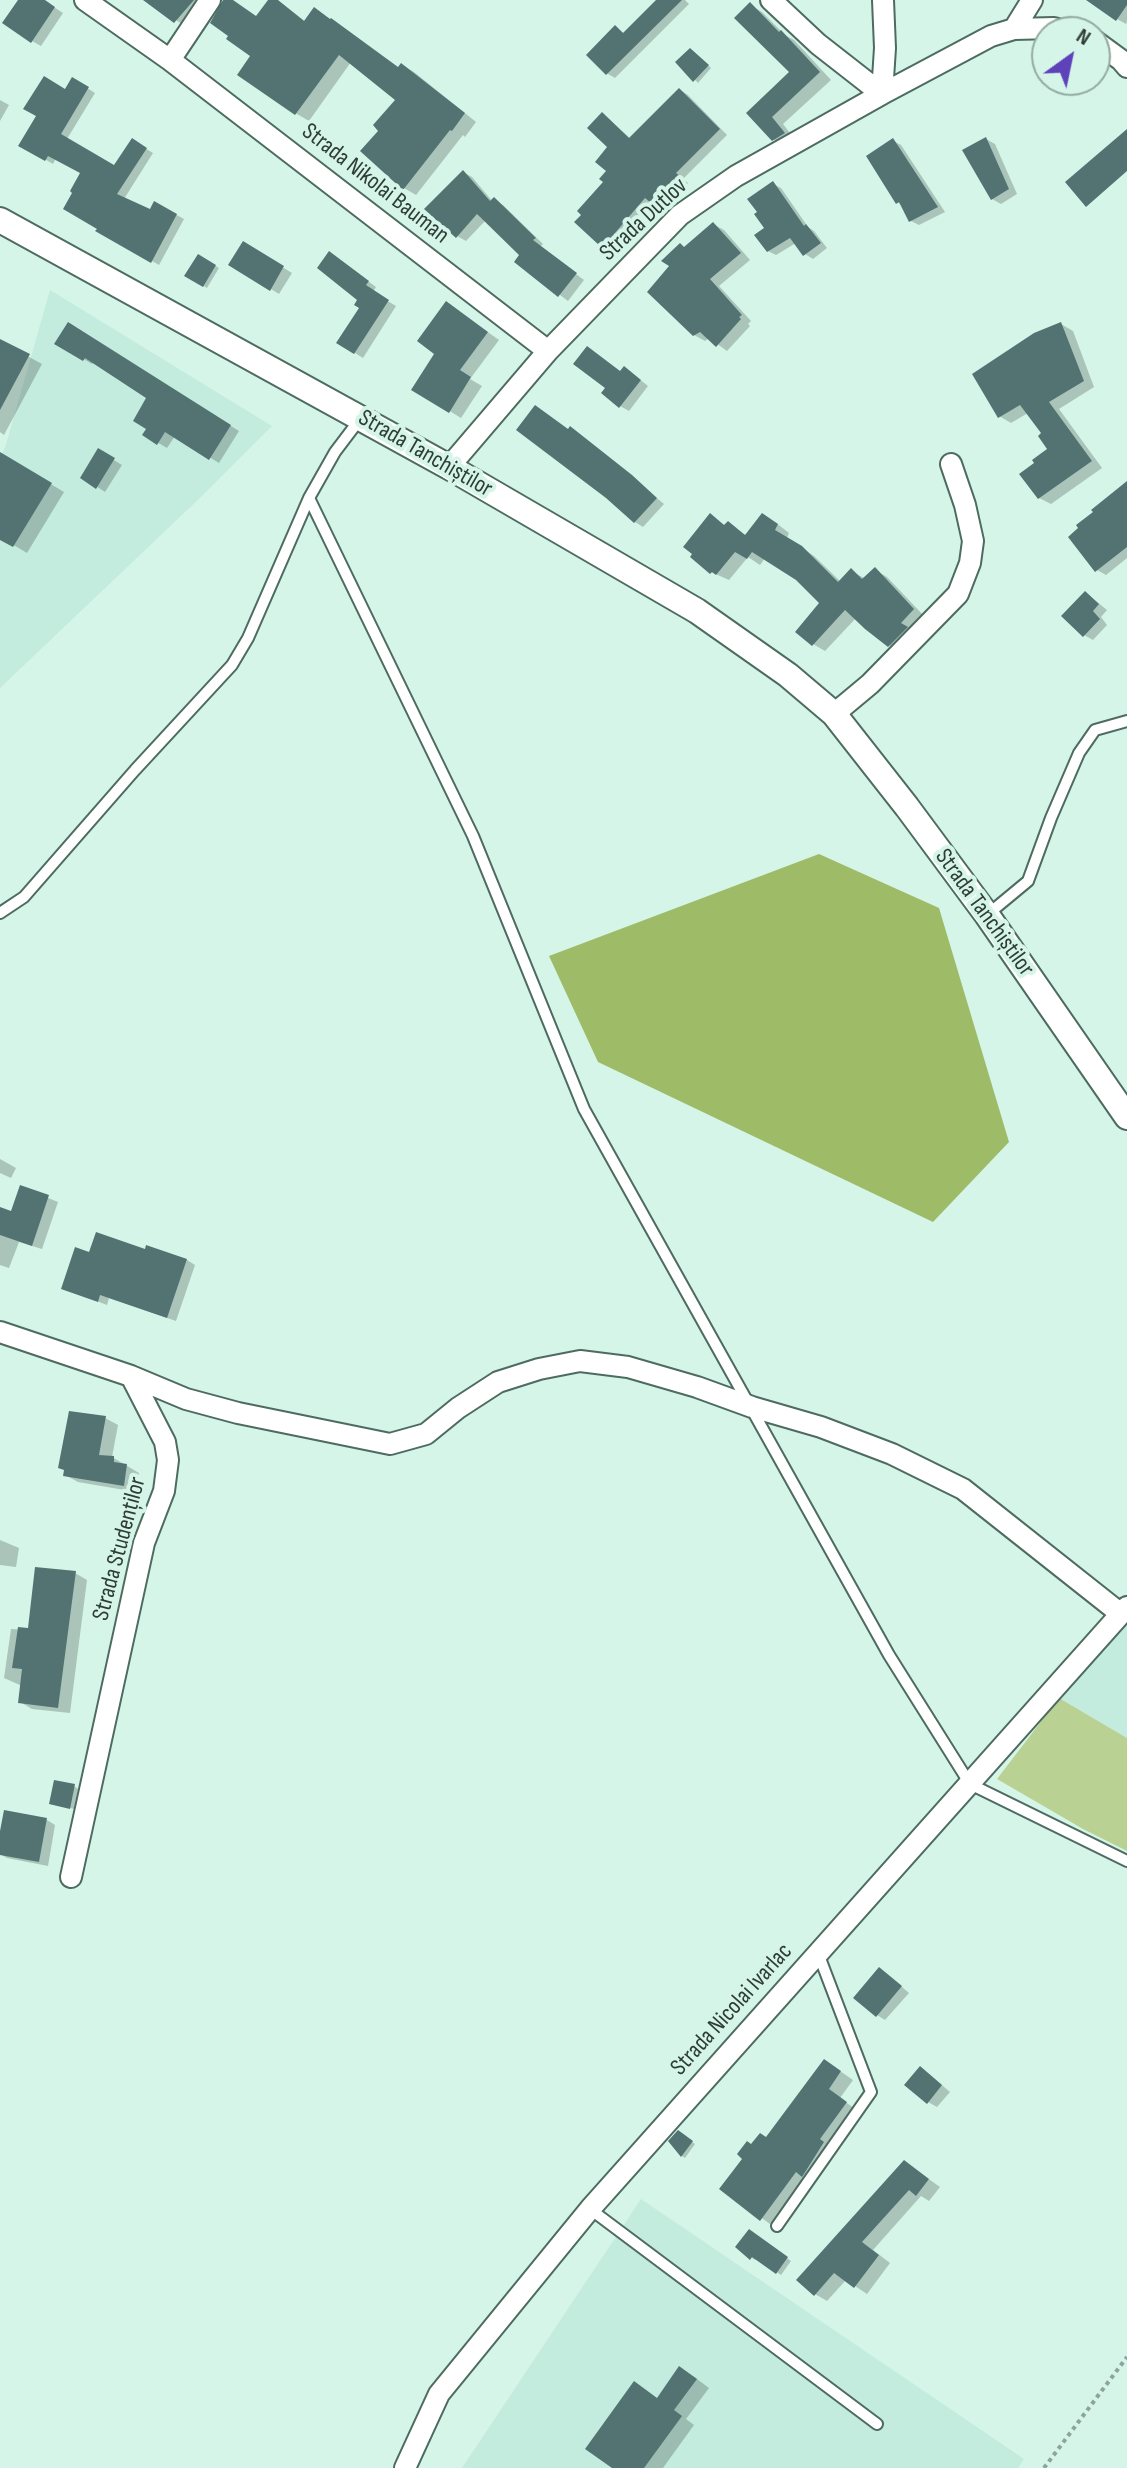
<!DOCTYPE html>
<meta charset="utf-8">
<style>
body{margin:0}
#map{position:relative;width:1127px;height:2468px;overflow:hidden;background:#d5f5e9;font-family:"Sofia Sans Condensed",sans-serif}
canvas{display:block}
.north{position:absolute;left:1031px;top:16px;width:80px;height:80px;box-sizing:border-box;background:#d5f5e9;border:2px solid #93aba2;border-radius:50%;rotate:33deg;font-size:22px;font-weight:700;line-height:32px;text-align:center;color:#2f3c38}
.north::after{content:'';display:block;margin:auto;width:28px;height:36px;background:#5e42ba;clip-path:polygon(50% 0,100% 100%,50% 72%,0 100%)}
</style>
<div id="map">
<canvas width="1127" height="2468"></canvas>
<div class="north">N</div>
</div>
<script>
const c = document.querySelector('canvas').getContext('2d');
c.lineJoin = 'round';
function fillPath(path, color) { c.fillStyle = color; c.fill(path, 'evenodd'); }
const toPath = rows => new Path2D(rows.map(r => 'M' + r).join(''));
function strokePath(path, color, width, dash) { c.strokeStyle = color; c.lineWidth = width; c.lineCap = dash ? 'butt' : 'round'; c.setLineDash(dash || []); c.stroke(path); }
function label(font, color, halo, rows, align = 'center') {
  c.font = font + ' "Sofia Sans Condensed",sans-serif'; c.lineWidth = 8; c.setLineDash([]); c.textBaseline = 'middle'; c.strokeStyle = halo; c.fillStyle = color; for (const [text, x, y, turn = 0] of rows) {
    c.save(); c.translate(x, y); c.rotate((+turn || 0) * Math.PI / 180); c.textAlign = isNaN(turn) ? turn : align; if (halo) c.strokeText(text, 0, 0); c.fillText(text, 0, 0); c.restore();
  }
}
const built = toPath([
 [50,290,272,426,202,496,0,688,0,456,5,448],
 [1127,1624,1127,1738,1059,1698],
 [641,2199,1024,2459,1018,2468,462,2468]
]);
const green = toPath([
 [1059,1698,1127,1738,1127,1851,1083,1829,997,1779]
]);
const forest = toPath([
 [819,854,939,908,1009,1142,933,1222,598,1062,549,956]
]);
const shadow = toPath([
 [21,0,43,0,63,13,41,46,32,41],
 [161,0,212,0,188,28,156,7],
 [224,0,230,0,262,24,270,0,276,0,284,5,306,22,332,20,400,69,402,65,414,72,476,122,465,137,463,135,416,195,404,188,381,131,398,100,351,62,309,121,297,114,240,74,252,56],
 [659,0,685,0,689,4,615,78,608,74,589,55,616,28,625,34],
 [1127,0,1127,22,1126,24,1117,19],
 [750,5,762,12,785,35,794,40,831,80,783,124,796,141,786,147,773,139,749,113,792,72],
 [694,52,711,68,698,83,678,62],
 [73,79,95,93,67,139,114,168,133,141,153,153,124,199,151,211,155,203,184,219,159,265,98,230,83,172,56,158,53,164,21,145],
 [680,90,688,95,727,135,683,179,688,183,665,210,653,203,618,243,616,242,609,249,601,244,610,147,603,114,631,139],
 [0,100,9,105,0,121],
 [986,139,995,144,1017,194,1001,204,992,199],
 [893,141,901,145,945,212,919,225,911,221,903,206,897,202],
 [463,172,472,177,493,202,494,200,503,205,543,244,540,247,584,280,568,301,516,262,522,255,486,220,466,241,457,236],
 [773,184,781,188,808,227,814,231,827,248,813,259,805,254,796,243,776,255,768,251,766,229,759,212],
 [713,224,724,230,750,260,719,286,751,321,748,324,750,326,727,351,709,338,705,341,694,335,685,249],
 [243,243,292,273,279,294,230,264],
 [199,256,219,268,207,288,187,276],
 [338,259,376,287,373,292,396,306,363,358,339,343,362,307],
 [458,311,499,340,470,379,482,386,461,418,414,389,436,353],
 [1061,324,1073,331,1094,387,1059,409,1102,468,1051,504,1039,498,1050,449,1044,434,1028,413,1011,423,999,416],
 [68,325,239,431,219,463,175,436,167,448,145,435,149,428,149,398,94,362,92,364,57,343],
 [0,341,42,364,4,435,0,432],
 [621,373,633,374,648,386,629,411,620,406],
 [568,430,579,434,664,504,643,527,635,522],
 [99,451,122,465,105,492,82,477],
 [12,461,64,492,27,553,0,537,0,481],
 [1127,491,1127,558,1106,575,1097,570],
 [710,516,726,526,728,524,747,536,775,522,789,533,787,538,814,556,841,582,851,571,864,578,875,570,887,577,925,617,902,652,889,645,856,618,825,651,813,644,822,602,797,578,765,558,760,565,748,557,729,580,711,572],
 [1086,593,1107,610,1101,617,1107,625,1093,640,1084,635],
 [0,1159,16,1168,11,1178,0,1173],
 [21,1187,58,1202,42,1249,19,1242,9,1268,0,1265,0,1212,13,1214],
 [147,1248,187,1260,195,1265,176,1321,109,1298,107,1305,63,1288,90,1255,146,1252],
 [105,1418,118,1425,112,1457,139,1473,136,1492,78,1482,65,1475],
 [0,1540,19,1548,16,1567,0,1565],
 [75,1573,87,1580,70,1713,32,1709,20,1702,22,1686,4,1678,11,1629,30,1630],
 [74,1786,78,1789,74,1809,52,1803],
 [47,1820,55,1825,48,1866,7,1858,0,1854,0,1842],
 [888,1975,909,1993,885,2020,877,2015],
 [837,2069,853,2080,840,2098,858,2111,815,2182,809,2178,774,2227,721,2188,752,2146,767,2139],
 [929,2074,950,2092,937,2107,928,2102],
 [682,2135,695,2144,685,2158,682,2156],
 [916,2170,940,2187,929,2201,921,2196,873,2250,890,2263,867,2294,846,2280,827,2301,815,2294],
 [753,2234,791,2261,781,2275,757,2258,755,2260,752,2258,738,2247],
 [693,2376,709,2388,686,2419,694,2425,663,2468,615,2468,658,2399]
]);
const building = toPath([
 [18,0,45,0,55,7,31,43,2,23],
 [143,0,194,0,174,23],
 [223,0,233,0,256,16,268,0,278,0,304,21,314,7,330,19,331,18,398,67,401,63,465,113,452,131,450,130,403,190,360,151,378,131,373,125,395,100,339,55,295,115,237,75,250,56,226,39,228,36,210,23],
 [656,0,682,0,606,75,586,55,615,25,623,33],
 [1086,0,1127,0,1127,5,1116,21],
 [750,2,779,32,781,30,820,72,772,117,785,133,772,141,746,113,789,72,734,18],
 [690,48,709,65,693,82,675,62],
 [44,76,65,89,72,77,89,87,61,134,114,165,132,138,147,148,117,194,150,209,154,201,177,214,151,263,95,231,97,229,63,209,72,193,70,191,80,173,48,156,45,161,18,146,36,116,23,109],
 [679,88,720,129,676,173,681,177,656,207,645,198,609,240,607,238,600,246,574,222,581,215,577,211,603,182,599,179,606,171,595,162,607,147,587,128,602,112,629,138],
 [1127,129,1127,171,1086,207,1065,182],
 [986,137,1009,189,991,200,962,150],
 [893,138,938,207,909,222,899,202,896,204,866,156],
 [463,170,490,201,494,197,536,238,533,240,577,273,558,297,514,262,519,255,477,214,456,238,424,209],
 [773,181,804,226,806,224,821,243,803,256,790,238,767,252,754,235,764,228,754,214,757,212,747,199],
 [713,222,741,253,710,279,742,315,739,317,741,319,716,347,700,332,693,336,647,292,669,266,661,261,680,243,684,247],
 [243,241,284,266,270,291,228,265],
 [329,251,369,281,366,285,389,300,354,354,336,343,359,308,354,305,357,300,317,268],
 [198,254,216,265,203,287,184,276],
 [446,301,488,332,460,370,471,377,449,413,411,390,434,354,417,341],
 [68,322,231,425,209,460,165,432,157,445,142,435,146,429,133,421,146,398,85,358,83,361,54,344],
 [1061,322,1084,381,1049,402,1092,461,1038,499,1019,474,1034,463,1032,460,1047,449,1038,436,1041,433,1020,405,998,418,972,374,1034,333],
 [0,339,30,354,0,410],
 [587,346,620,371,624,366,641,380,619,408,601,393,605,388,573,364],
 [535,405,568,429,570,426,632,475,657,498,634,523,606,498,516,430],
 [98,448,115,458,96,489,80,478],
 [0,452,52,483,13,547,0,540],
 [1127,481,1127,547,1095,572,1068,537,1078,528,1076,525,1093,512,1091,510],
 [710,513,724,525,728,521,745,535,762,513,778,524,775,530,802,546,838,582,851,568,862,579,875,567,914,609,901,623,908,627,888,647,865,629,845,610,812,646,795,632,819,603,796,580,752,552,747,559,735,552,716,575,712,572,710,574,690,557,692,554,683,547],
 [1085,591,1099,604,1093,611,1100,619,1083,637,1061,616],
 [20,1185,49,1195,32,1246,0,1235,0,1207,11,1211],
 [96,1232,145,1249,146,1245,187,1259,167,1318,100,1295,98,1302,61,1289,75,1247,89,1252],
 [69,1411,106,1416,99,1455,114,1456,114,1462,127,1464,124,1486,63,1476,64,1470,58,1468],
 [35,1567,76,1571,58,1708,18,1703,22,1669,12,1668,18,1627,28,1628],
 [54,1780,75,1784,70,1809,49,1804],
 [4,1810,47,1818,39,1862,0,1855,0,1831],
 [879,1967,902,1986,876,2017,853,1998],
 [824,2059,841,2071,829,2089,847,2102,820,2139,824,2142,802,2177,796,2172,760,2221,719,2189,742,2159,737,2154,747,2141,751,2144,760,2133,766,2137],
 [920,2066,942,2085,927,2104,904,2085],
 [678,2130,693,2141,681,2157,668,2141],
 [904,2160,929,2179,916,2196,909,2190,862,2242,879,2255,854,2288,834,2273,814,2296,796,2280],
 [749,2229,788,2257,776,2274,752,2257,750,2260,735,2247],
 [679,2366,697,2379,674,2410,682,2416,644,2468,612,2468,585,2449,634,2381,657,2398]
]);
const path = toPath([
 [1044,2468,1127,2357]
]);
const service = toPath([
 [309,498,473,836,584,1109,889,1655,970,1784,1127,1861],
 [0,913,24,897,135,770,232,665,248,638,309,498,335,452,360,419],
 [987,915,1028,881,1051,818,1079,753,1095,730,1127,721],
 [590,2209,877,2424],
 [777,2226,871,2092,818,1953]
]);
const minor = toPath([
 [85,0,170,60,548,351],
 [771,0,818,44,882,94,991,36,1014,29,1054,28,1068,32],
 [1014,29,1032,0],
 [1095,41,1121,60,1127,67],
 [170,60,210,0],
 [449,467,548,351,680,215,736,176,882,94,885,48,883,0],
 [834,714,870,684,958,594,970,563,973,541,965,505,951,464],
 [0,1332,131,1376,186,1399,238,1413,390,1444,426,1434,458,1408,498,1382,539,1369,580,1361,628,1367,697,1387,752,1407,821,1427,892,1454,963,1489,1121,1614],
 [71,1877,144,1543,164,1491,168,1460,165,1442,131,1376],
 [405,2468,439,2394,590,2209,1127,1607]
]);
const tertiary = toPath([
 [0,220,449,467,697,611,788,675,834,714,907,807,987,915,1127,1117]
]);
const streetNames = [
 ["Strada Nikolai Bauman",375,184,38],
 ["Strada Dutlov",644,220,-43],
 ["Strada Tanchiștilor",425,454,30],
 ["Strada Tanchiștilor",984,913,54],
 ["Strada Studenților",120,1549,-75],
 ["Strada Nicolai Ivarlac",732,2010,-48]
];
fillPath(built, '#c3ecde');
fillPath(green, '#bad194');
fillPath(forest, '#9ebc67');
fillPath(shadow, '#0003');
fillPath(building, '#527372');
strokePath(service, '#4e6b61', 14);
strokePath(minor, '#4e6b61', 24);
strokePath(tertiary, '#4e6b61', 28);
strokePath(path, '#8da49c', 4, [4, 4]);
strokePath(service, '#fff', 10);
strokePath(minor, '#fff', 20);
strokePath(tertiary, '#fff', 24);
label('24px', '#2f3c38', '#d5f5e9', streetNames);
</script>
